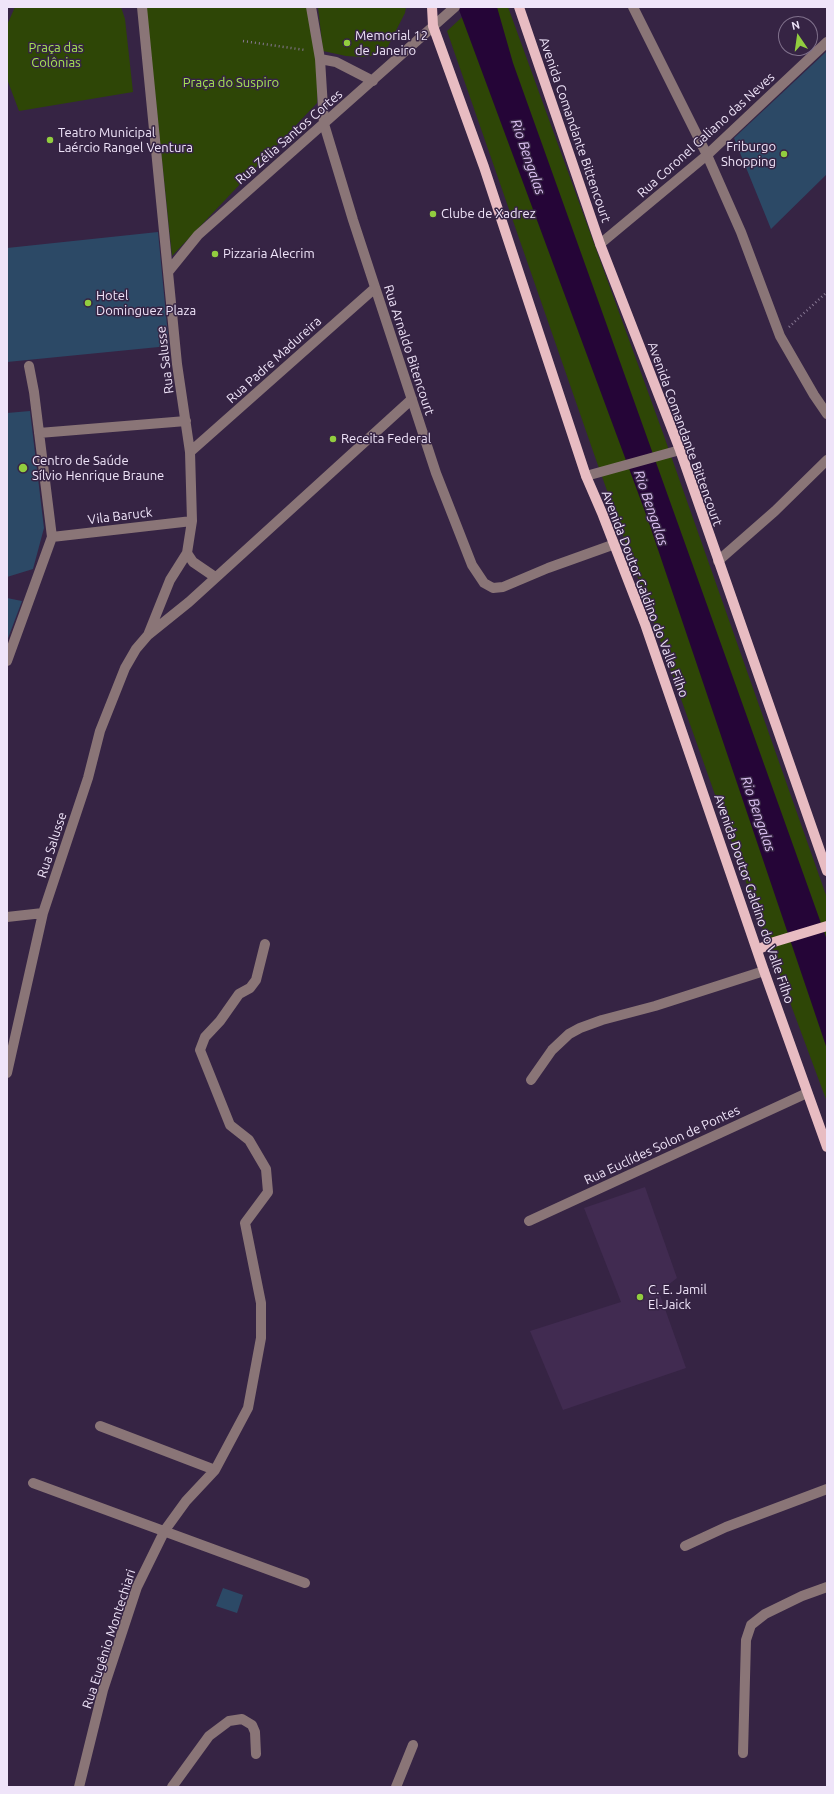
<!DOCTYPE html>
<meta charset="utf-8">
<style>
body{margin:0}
#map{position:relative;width:834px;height:1794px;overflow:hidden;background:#362444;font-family:Ubuntu,sans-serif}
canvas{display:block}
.frame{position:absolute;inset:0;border:8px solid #efe4f9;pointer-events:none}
.north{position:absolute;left:778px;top:16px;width:40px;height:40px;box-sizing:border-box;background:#362444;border:1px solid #80718c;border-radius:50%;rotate:347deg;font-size:11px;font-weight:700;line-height:16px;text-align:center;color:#efe4f9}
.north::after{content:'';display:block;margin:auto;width:14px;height:18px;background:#92cd3f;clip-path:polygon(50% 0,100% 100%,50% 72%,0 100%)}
</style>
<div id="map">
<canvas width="834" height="1794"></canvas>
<div class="frame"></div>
<div class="north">N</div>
</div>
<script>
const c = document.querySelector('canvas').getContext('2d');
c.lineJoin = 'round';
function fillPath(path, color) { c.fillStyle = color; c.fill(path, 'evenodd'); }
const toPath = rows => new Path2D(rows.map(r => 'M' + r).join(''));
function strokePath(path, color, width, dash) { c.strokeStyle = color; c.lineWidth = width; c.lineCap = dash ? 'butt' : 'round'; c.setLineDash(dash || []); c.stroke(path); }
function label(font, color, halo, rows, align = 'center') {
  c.font = font + ' Ubuntu,sans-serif'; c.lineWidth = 3; c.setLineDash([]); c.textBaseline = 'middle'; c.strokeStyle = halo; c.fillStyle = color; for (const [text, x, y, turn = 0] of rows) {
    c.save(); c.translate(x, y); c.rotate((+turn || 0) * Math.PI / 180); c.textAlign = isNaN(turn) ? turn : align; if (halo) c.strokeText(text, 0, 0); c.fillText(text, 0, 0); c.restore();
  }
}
const built = toPath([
 [645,1187,677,1278,659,1292,686,1368,563,1410,530,1331,621,1302,584,1208]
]);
const green = toPath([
 [15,7,121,7,125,19,133,92,19,111,7,79,7,25],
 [146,7,310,7,319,81,317,103,172,256],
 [318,7,406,7,405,13,384,54,362,57,346,56,323,51],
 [473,7,508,7,664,436,827,898,827,1102,762,927,594,454,447,31]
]);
const water = toPath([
 [458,7,497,7,513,63,827,940,827,1049,647,517]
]);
const building = toPath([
 [827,51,827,174,771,229,734,138],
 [158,232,169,346,7,362,7,248],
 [30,411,44,528,33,569,7,577,7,413],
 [7,598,22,601,7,641],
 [223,1588,243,1595,237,1613,216,1606]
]);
const path = toPath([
 [243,41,305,50],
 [789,327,827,292]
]);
const minor = toPath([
 [142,7,177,364,190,452,192,521,187,553,193,562,215,577],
 [311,7,320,59,324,124,353,220,436,473,472,565,484,583,493,588,503,587,548,568,615,544],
 [633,7,707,155,741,232,780,336,814,395,827,414],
 [320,59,336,62,373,81],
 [600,244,707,155,827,42],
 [168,272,198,235,455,7],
 [39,433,186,421],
 [190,452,375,288],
 [586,476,680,450],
 [52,537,192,521],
 [718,561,775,511,827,460],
 [148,635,170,580,187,553],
 [7,661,52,537,34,392,29,366],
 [7,917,43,913],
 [7,1073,43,913,88,778,100,731,125,668,136,649,148,635,189,602,412,399],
 [531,1080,552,1050,569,1034,580,1028,602,1020,655,1006,764,971],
 [529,1221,807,1093],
 [100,1426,215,1470],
 [33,1483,305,1583],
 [685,1546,726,1527,827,1489],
 [743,1753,746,1640,751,1625,765,1614,802,1596,827,1587],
 [79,1787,103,1690,137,1587,165,1530,186,1501,215,1470,248,1408,261,1338,261,1303,245,1223,268,1192,266,1169,249,1140,230,1125,200,1050,205,1037,220,1021,239,994,250,988,256,980,265,944],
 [172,1787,209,1736,229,1721,242,1719,252,1725,255,1732,256,1754],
 [396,1787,413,1745]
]);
const major = toPath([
 [432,7,433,26,484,167,586,476,602,513,645,624,764,971,827,1147],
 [519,7,600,244,680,450,827,871],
 [757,950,774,942,827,926]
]);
const markers = [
 [347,43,4,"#92cd3f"],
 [50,140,4,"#92cd3f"],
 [784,154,4,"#92cd3f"],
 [433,214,4,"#92cd3f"],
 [215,254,4,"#92cd3f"],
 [88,303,4,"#92cd3f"],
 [333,439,4,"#92cd3f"],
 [23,468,5,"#92cd3f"],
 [640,1297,4,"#92cd3f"]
];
const poiNames = [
 ["Memorial 12",355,36],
 ["de Janeiro",355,51],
 ["Teatro Municipal",58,133],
 ["Laércio Rangel Ventura",58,148],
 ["Friburgo",776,147,"right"],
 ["Shopping",776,162,"right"],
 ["Clube de Xadrez",441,214],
 ["Pizzaria Alecrim",223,254],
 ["Hotel",96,296],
 ["Dominguez Plaza",96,311],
 ["Receita Federal",341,439],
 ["Centro de Saúde",32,461],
 ["Sílvio Henrique Braune",32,476],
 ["C. E. Jamil",648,1290],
 ["El-Jaick",648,1305]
];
const parkNames = [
 ["Praça das",56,48],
 ["Colônias",56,63],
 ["Praça do Suspiro",231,83]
];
const streetNames = [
 ["Avenida Comandante Bittencourt",575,130,71],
 ["Rua Coronel Galiano das Neves",706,135,-42],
 ["Rua Zélia Santos Cortes",289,137,-41],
 ["Rua Arnaldo Bitencourt",409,350,72],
 ["Rua Salusse",165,360,-97],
 ["Rua Padre Madureira",274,360,-42],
 ["Avenida Comandante Bittencourt",685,434,70],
 ["Vila Baruck",120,516,-7],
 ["Avenida Doutor Galdino do Valle Filho",645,594,69],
 ["Rua Salusse",52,845,-72],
 ["Avenida Doutor Galdino do Valle Filho",754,899,71],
 ["Rua Euclídes Solon de Pontes",662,1145,-25],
 ["Rua Eugênio Montechiari",109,1639,-72]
];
const waterNames = [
 ["Rio Bengalas",528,157,71],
 ["Rio Bengalas",651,508,71],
 ["Rio Bengalas",758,814,71]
];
fillPath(built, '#412b51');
fillPath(green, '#2e4606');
fillPath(water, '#250537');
fillPath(building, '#2c4966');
strokePath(path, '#877893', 2.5, [1, 3]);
strokePath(minor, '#8a7577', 10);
strokePath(major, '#e8bcc2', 10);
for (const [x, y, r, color] of markers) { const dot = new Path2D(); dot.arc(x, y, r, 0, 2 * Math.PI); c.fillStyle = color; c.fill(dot); strokePath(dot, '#362444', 1.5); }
label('13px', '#efe4f9', '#362444', poiNames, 'left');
label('13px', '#a6e453', '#362444', parkNames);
label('13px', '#efe4f9', '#362444', streetNames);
label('italic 14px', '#ddc2f4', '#362444', waterNames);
</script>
